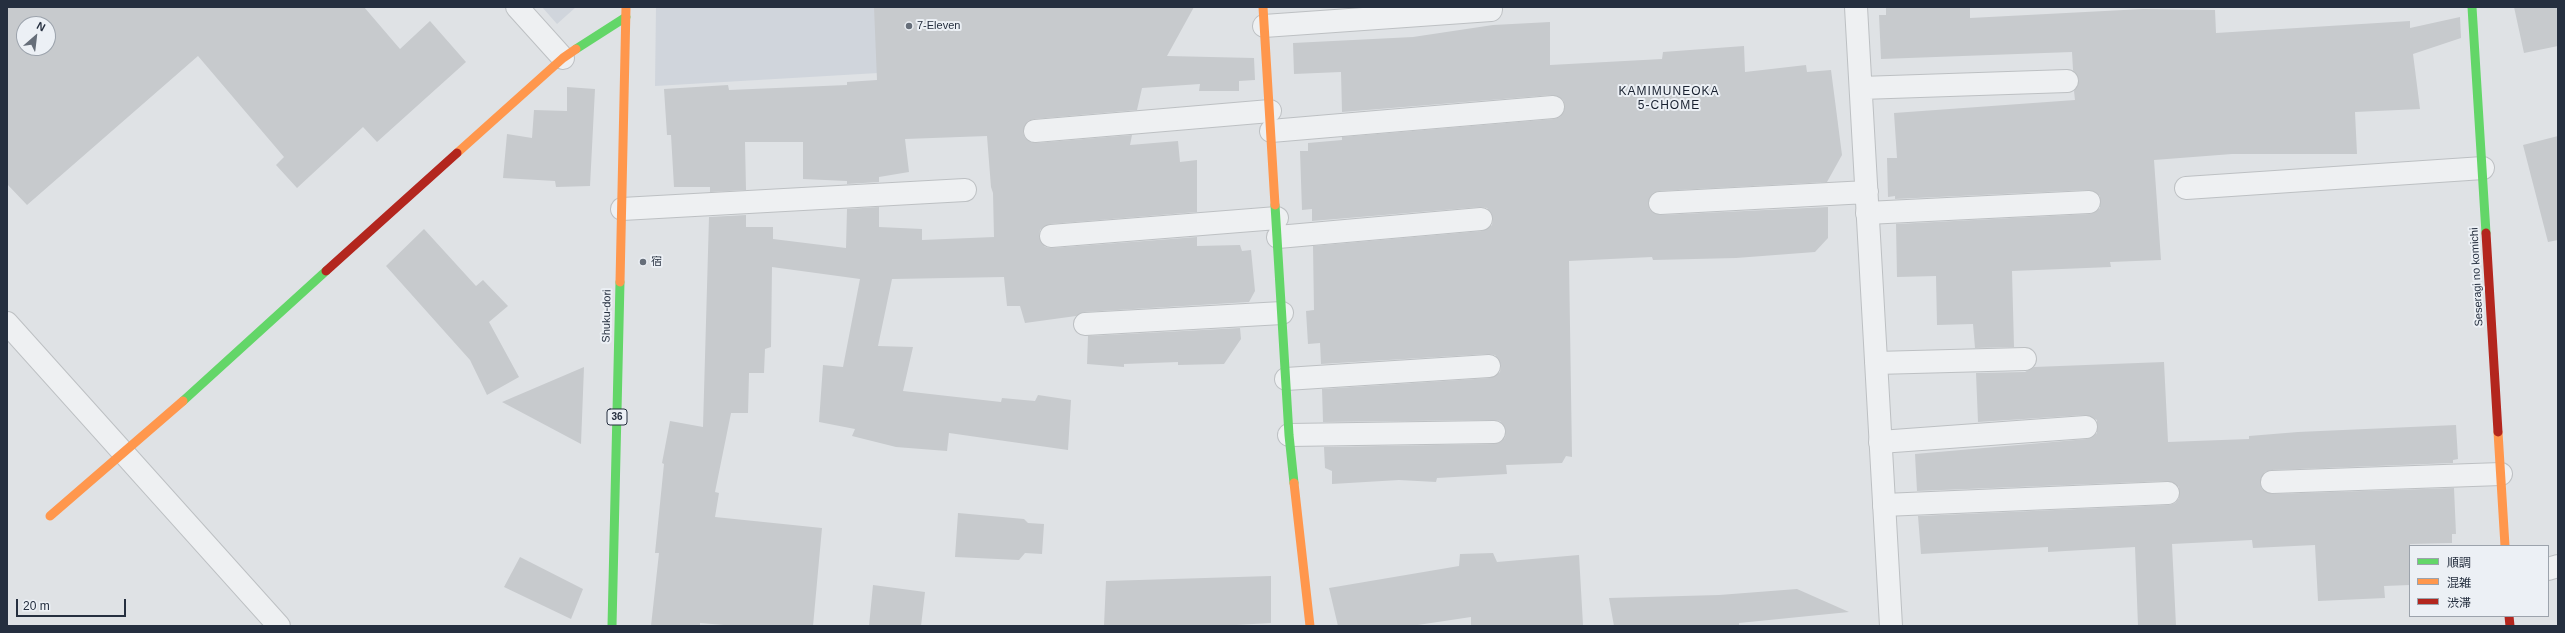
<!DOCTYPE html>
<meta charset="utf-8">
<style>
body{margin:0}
#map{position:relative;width:2565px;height:633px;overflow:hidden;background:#dfe2e5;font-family:Arial,"Noto Sans JP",sans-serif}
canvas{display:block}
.frame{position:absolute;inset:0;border:8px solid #252f3f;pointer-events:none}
.legend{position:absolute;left:2409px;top:545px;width:140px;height:72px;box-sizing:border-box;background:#ecf0f5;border:1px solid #9ca3ac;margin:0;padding:5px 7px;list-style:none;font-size:12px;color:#252f3f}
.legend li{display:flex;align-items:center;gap:8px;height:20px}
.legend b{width:20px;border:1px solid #9ca3ac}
.north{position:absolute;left:16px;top:16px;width:40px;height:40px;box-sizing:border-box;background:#ecf0f5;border:1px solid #9ca3ac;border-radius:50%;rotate:28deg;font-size:11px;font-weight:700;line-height:16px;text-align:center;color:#252f3f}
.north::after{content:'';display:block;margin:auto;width:14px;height:18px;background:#666e79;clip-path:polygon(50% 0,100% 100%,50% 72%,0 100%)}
.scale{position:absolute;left:16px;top:599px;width:110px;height:18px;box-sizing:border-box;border:2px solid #252f3f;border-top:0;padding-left:5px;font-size:12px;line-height:14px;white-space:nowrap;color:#252f3f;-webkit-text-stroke:3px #ecf0f5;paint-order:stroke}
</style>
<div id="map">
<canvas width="2565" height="633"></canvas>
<div class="frame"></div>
<ul class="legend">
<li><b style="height:5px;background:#63d668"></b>順調</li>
<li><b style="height:5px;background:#ff974d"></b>混雑</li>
<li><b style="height:5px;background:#b3261e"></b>渋滞</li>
</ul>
<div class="north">N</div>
<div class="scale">20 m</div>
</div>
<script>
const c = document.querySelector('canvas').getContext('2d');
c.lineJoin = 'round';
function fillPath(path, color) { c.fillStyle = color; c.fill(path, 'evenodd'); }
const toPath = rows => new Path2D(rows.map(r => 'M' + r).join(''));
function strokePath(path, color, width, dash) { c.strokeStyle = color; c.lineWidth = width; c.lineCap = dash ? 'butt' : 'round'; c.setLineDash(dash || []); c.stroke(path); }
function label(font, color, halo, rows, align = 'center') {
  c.font = font + ' Arial,"Noto Sans JP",sans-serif'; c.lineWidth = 4; c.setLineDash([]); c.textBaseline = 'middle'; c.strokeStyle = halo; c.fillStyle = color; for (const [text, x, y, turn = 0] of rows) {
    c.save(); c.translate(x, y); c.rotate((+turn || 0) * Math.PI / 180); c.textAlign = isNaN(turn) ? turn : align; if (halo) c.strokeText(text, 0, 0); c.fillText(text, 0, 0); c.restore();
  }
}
const built = toPath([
 [542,7,576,7,557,24],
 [656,7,963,7,964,68,655,86]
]);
const building = toPath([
 [7,7,364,7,400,49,430,21,466,62,377,142,363,127,297,188,276,165,284,157,198,56,27,205,7,184],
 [24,24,48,24,48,48,24,48],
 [874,7,1194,7,1167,56,1254,58,1255,80,1239,81,1239,91,1199,91,1200,84,1142,88,1137,110,1034,119,1028,121,1023,132,1025,138,1036,143,1132,135,1130,145,1178,141,1180,162,1197,160,1197,212,1050,224,1040,230,1039,237,1045,247,1052,248,1197,237,1197,246,1240,245,1242,251,1251,250,1255,291,1249,302,1084,312,1076,316,1025,323,1020,306,1007,306,1004,277,892,279,878,346,913,347,903,391,1001,402,1002,398,1035,401,1038,395,1071,400,1068,450,949,433,947,451,896,447,852,436,855,429,819,422,823,365,843,367,860,279,772,267,771,347,765,349,764,373,749,373,748,413,731,413,715,492,719,493,715,517,822,528,813,626,736,626,700,623,700,626,651,626,659,553,655,553,664,464,662,463,670,421,703,427,709,217,746,215,746,227,773,227,773,239,846,248,847,209,879,207,879,227,922,229,922,240,994,237,993,193,991,187,987,136,905,139,909,172,879,177,879,182,847,184,847,181,803,179,803,142,745,142,746,190,710,192,710,187,674,187,671,135,667,135,664,89,728,85,729,90,847,85,847,82,877,80],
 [1886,7,1970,7,1970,18,2143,9,2215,10,2216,33,2410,21,2410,28,2460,17,2461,38,2413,54,2420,109,2355,112,2357,154,2232,154,2154,160,2161,260,2110,262,2111,267,2012,271,2014,347,1975,348,1973,324,1937,325,1936,276,1897,277,1896,224,2090,214,2100,208,2100,196,2088,190,1895,199,1895,196,1888,197,1887,158,1897,158,1894,113,2075,100,2074,91,2079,80,2073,70,2072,52,1881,59,1879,15,1886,15],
 [2514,7,2558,7,2558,46,2524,53],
 [1550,22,1550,65,1662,59,1663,52,1744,46,1745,72,1806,65,1807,72,1831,70,1842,155,1827,182,1659,191,1653,193,1648,203,1650,210,1661,215,1828,207,1828,238,1815,252,1736,258,1653,260,1652,257,1569,261,1572,457,1566,456,1562,463,1506,465,1507,474,1437,478,1436,482,1399,480,1332,484,1332,471,1325,468,1324,447,1494,444,1505,438,1506,431,1500,421,1494,420,1323,422,1322,389,1490,378,1500,372,1501,365,1495,355,1488,354,1321,364,1320,343,1308,344,1306,311,1314,310,1313,246,1482,231,1492,225,1493,218,1487,208,1480,207,1312,221,1312,209,1302,210,1300,151,1308,151,1308,143,1342,140,1342,137,1554,119,1560,117,1565,106,1563,100,1552,95,1342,112,1341,72,1294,74,1293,43,1413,37,1493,25],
 [567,87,595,89,590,186,556,187,555,181,503,178,507,134,532,138,534,110,567,111],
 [2558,136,2558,240,2548,242,2523,145],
 [424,229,476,286,483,280,508,306,489,322,519,377,487,395,470,360,386,266],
 [1240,328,1241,339,1224,364,1178,365,1178,362,1124,364,1124,367,1087,364,1088,336],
 [2164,362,2168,442,2249,439,2249,436,2298,432,2456,425,2458,459,2453,460,2453,463,2272,470,2265,472,2260,482,2262,489,2272,494,2454,488,2456,534,2452,534,2452,543,2410,544,2410,585,2384,586,2385,598,2318,601,2315,545,2253,548,2252,540,2172,544,2176,626,2138,626,2135,547,2048,552,2048,547,1921,554,1918,516,2169,505,2175,503,2179,498,2179,487,2167,481,1917,491,1915,454,2087,439,2097,433,2097,420,2085,415,1978,422,1976,373,2025,372,2034,367],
 [584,367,581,444,502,402],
 [958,513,1024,519,1028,523,1044,524,1042,554,1025,553,1019,560,955,557],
 [1493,553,1497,562,1579,555,1583,625,1471,626,1471,617,1411,626,1338,626,1329,588,1459,566,1460,554],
 [520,557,583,589,571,619,504,587],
 [1271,576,1271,623,1219,626,1104,626,1106,581],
 [873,585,925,592,921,626,869,626],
 [1797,589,1849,612,1739,623,1739,626,1614,626,1609,598,1719,595]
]);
const lane = toPath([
 [1264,26,1491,10],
 [1271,131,1553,107],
 [2186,188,2483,168],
 [622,209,965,190],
 [1867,213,2089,202],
 [1051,236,1277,218],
 [1278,237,1481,219],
 [1085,324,1282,313],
 [1289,435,1494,432],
 [1880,442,2086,427],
 [2272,482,2501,474],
 [1884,505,2168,493]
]);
const street = toPath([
 [517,7,563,58],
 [1856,7,1891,626],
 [1861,88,2067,81],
 [1035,131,1270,111],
 [1660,203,1867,192],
 [7,323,279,626],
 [1876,363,2025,359],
 [1286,379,1489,366],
 [2548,569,2558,566]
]);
const fast = toPath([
 [2472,7,2486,233],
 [576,49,626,17],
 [1275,205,1289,435,1294,483],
 [183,401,326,271],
 [612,626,620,282]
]);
const slow = toPath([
 [1263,7,1275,205],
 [457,153,563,58,576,49],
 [620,282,626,7],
 [2498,432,2505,546],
 [1294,483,1310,626],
 [50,516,183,401]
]);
const jam = toPath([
 [2486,233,2498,432],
 [326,271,457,153],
 [2509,616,2510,626]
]);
const markers = [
 [909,26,4,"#666e79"],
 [643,262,4,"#666e79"]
];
const shields = [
 [617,417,20]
];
const shieldNames = [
 ["36",617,417]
];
const poiNames = [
 ["7-Eleven",917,26],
 ["宿",651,262]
];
const streetNames = [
 ["Seseragi no komichi",2477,277,-93],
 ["Shuku-dori",607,316,-89]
];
const neighbourhoodNames = [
 ["KAMIMUNEOKA",1669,92],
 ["5-CHOME",1669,106]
];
fillPath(built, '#d0d5dc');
fillPath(building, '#c7cacd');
strokePath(lane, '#bdc0c3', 24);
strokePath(street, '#bdc0c3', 24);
strokePath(lane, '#eef0f2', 22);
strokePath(street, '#eef0f2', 22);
strokePath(fast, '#63d668', 9);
strokePath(slow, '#ff974d', 9);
strokePath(jam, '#b3261e', 9);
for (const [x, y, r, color] of markers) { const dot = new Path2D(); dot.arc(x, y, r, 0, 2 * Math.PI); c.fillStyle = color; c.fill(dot); strokePath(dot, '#ecf0f5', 1.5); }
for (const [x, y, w] of shields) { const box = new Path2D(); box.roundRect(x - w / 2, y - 8, w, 16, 3); c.fillStyle = '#ecf0f5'; c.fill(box); strokePath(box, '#252f3f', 1); }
label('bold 10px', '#252f3f', null, shieldNames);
label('11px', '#252f3f', '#ecf0f5', poiNames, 'left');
label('11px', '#252f3f', '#ecf0f5', streetNames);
c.letterSpacing = '1px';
label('12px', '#18202f', '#ecf0f5', neighbourhoodNames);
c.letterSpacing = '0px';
</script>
